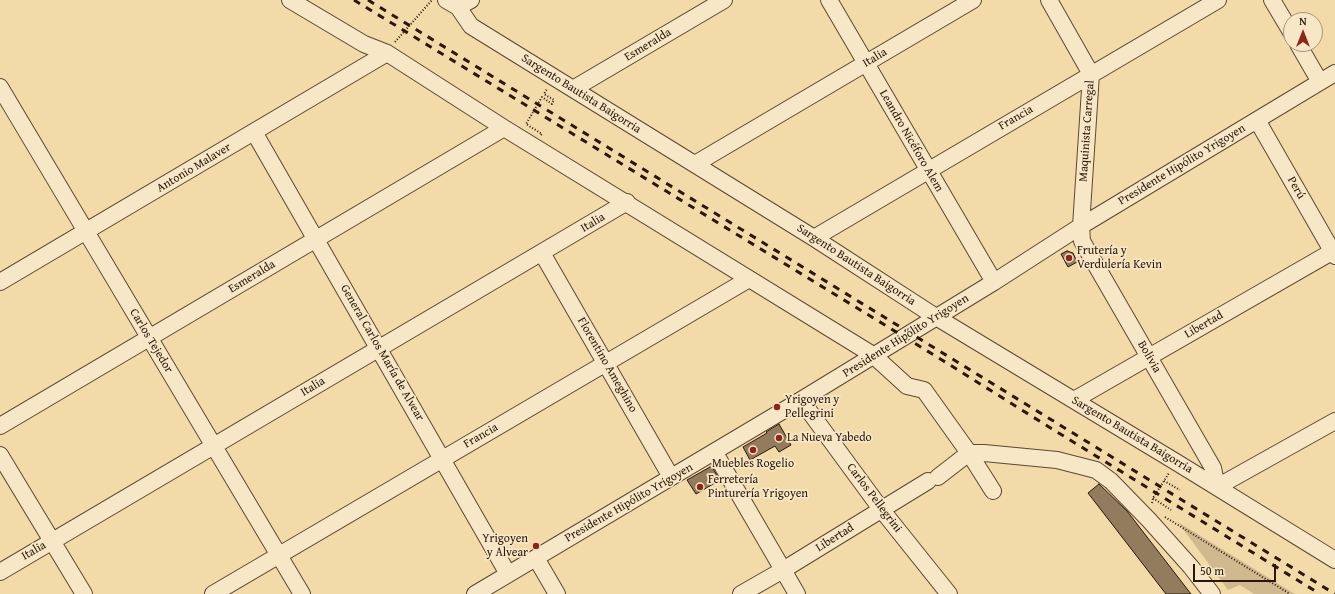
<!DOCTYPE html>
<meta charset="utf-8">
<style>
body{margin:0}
#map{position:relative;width:1335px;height:594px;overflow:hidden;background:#f2daa9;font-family:"Gentium Book Plus",serif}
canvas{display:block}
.north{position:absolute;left:1283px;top:12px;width:40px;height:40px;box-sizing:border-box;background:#f7e7c7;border:1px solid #a5947b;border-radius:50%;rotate:0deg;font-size:11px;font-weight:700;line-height:16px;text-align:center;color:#2a170a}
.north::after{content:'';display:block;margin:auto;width:14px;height:18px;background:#8f2418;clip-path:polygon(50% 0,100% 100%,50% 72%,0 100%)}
.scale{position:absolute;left:1193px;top:564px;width:83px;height:18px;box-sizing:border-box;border:2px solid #2a170a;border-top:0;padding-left:5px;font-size:12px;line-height:14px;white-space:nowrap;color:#2a170a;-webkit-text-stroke:3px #f7e7c7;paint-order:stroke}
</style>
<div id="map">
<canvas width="1335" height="594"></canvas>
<div class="north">N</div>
<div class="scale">50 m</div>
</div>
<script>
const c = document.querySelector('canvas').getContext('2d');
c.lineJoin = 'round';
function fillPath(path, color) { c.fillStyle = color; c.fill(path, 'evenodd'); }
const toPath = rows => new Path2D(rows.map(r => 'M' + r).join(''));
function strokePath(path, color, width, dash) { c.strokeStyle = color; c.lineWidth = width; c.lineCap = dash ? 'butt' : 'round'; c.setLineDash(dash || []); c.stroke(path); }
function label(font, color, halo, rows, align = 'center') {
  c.font = font + ' "Gentium Book Plus",serif'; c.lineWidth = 3.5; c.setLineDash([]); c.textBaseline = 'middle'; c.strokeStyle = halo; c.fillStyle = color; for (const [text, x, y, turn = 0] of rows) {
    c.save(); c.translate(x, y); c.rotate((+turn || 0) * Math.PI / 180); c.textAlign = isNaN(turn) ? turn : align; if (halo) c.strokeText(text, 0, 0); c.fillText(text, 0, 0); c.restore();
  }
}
const green = toPath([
 [1178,522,1295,594,1254,594,1240,585,1228,590]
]);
const building = toPath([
 [1067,251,1073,253,1077,262,1068,267,1061,254,1067,251],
 [779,424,791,445,779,452,775,446,750,460,743,447,767,433,766,432,779,424],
 [710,467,712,467,720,480,696,494,687,480,710,467],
 [1099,484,1127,511,1191,594,1166,594,1088,493,1099,484]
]);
const path = toPath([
 [395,42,432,0],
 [541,135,542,134,526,124,542,97,552,104,554,100,544,94,547,89],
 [1164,481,1180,490],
 [1153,498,1171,510],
 [1152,503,1153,498,1169,473],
 [1165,517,1290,594]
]);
const minor = toPath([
 [290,0,364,44,387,53,504,128,873,355,907,386,924,390,969,453,993,491],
 [446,0,458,7,471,26,814,238,936,317,1176,462,1335,560],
 [829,0,994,282],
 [1049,0,1091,74,1081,226,1082,241,1213,468,1217,487],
 [1272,0,1291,32],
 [458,7,471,0],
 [1298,44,1320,82],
 [0,87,302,594],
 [573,89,724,0],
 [1257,120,1335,256],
 [254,132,508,574],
 [695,164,973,0],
 [814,238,1218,0],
 [542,253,671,477],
 [0,282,387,53],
 [801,400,881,509,949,594],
 [1074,400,1335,250],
 [0,426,504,128],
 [715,453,797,594],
 [0,455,84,594],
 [938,477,969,453,984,453,1057,460,1096,470,1111,481,1149,520,1191,567,1212,594],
 [1217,487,1335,421],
 [536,558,557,594],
 [0,572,627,202],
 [213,594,749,279],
 [475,594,801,400,994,282,1081,226,1335,73],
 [741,594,783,570,928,481]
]);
const rail = toPath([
 [354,0,942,360,1049,427,1320,594],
 [368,0,1335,594]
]);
const markers = [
 [1069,258,4,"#8f2418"],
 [777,407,4,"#8f2418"],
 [779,438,4,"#8f2418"],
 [753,450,4,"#8f2418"],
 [700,487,4,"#8f2418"],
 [536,546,4,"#8f2418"]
];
const streetNames = [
 ["Esmeralda",648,45,-31],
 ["Italia",875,58,-31],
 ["Sargento Bautista Baigorria",581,94,32],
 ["Francia",1016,118,-30],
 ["Maquinista Carregal",1087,131,-86],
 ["Leandro Nicéforo Alem",911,141,60],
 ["Presidente Hipólito Yrigoyen",1182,165,-31],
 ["Antonio Malaver",194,168,-31],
 ["Perú",1296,188,60],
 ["Italia",593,223,-31],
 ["Sargento Bautista Baigorria",856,265,33],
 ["Esmeralda",252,277,-31],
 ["Libertad",1204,325,-30],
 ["Presidente Hipólito Yrigoyen",906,336,-32],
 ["Carlos Tejedor",151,341,59],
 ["General Carlos María de Alvear",382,353,60],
 ["Bolivia",1149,357,60],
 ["Florentino Ameghino",607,365,60],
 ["Italia",313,387,-31],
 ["Sargento Bautista Baigorria",1132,435,31],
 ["Francia",481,436,-30],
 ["Carlos Pellegrini",874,498,53],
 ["Presidente Hipólito Yrigoyen",629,503,-30],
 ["Libertad",835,538,-32],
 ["Italia",34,551,-30]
];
const poiNames = [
 ["Frutería y",1077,251],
 ["Verdulería Kevin",1077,265],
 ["Yrigoyen y",785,400],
 ["Pellegrini",785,414],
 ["La Nueva Yabedo",787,438],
 ["Muebles Rogelio",753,464,"center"],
 ["Ferretería",708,480],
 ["Pinturería Yrigoyen",708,494],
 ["Yrigoyen",528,539,"right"],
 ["y Alvear",528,553,"right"]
];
fillPath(green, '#d0b98e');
fillPath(building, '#927c5d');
strokePath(building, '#2a170a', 1);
strokePath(minor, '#5c4832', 18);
strokePath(path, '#2a170a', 2, [1, 2]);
strokePath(minor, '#f7e7c7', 16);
strokePath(rail, '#2a170a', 3, [7, 7]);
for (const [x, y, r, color] of markers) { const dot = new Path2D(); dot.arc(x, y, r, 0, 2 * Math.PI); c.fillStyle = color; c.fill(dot); strokePath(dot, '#f7e7c7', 1.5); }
label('12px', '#2a170a', '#f7e7c7', streetNames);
label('12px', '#2a170a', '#f7e7c7', poiNames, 'left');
</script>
